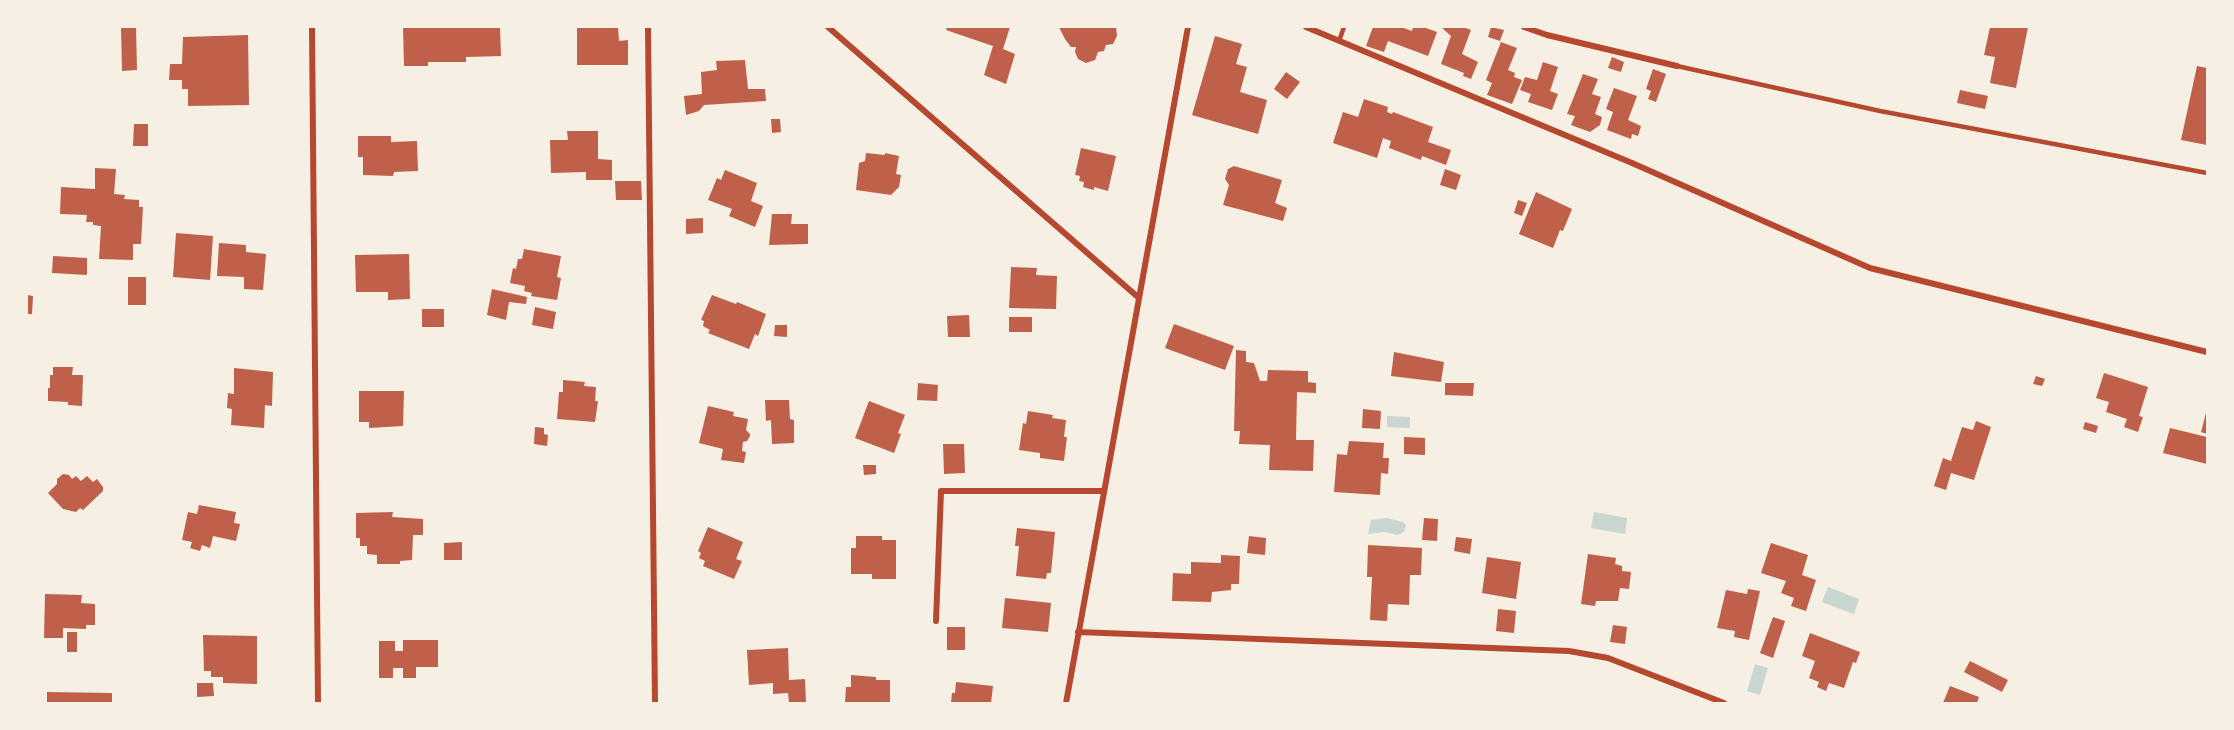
<!DOCTYPE html>
<style>
body{margin:0}
#map{position:relative;width:2234px;height:730px;overflow:hidden;background:#f6efe4;font-family:"Sofia Sans Condensed",sans-serif}
canvas{display:block}
.frame{position:absolute;inset:0;border:28px solid #f6efe4;pointer-events:none}
</style>
<div id="map">
<canvas width="2234" height="730"></canvas>
<div class="frame"></div>
</div>
<script>
const c = document.querySelector('canvas').getContext('2d');
c.lineJoin = 'round';
function fillPath(path, color) { c.fillStyle = color; c.fill(path, 'evenodd'); }
const toPath = rows => new Path2D(rows.map(r => 'M' + r).join(''));
function strokePath(path, color, width, dash) { c.strokeStyle = color; c.lineWidth = width; c.lineCap = dash ? 'butt' : 'round'; c.setLineDash(dash || []); c.stroke(path); }
const water = toPath([
 [1387,416,1410,417,1410,428,1387,427],
 [1594,512,1627,518,1625,534,1591,528],
 [1387,518,1403,522,1406,525,1404,532,1397,535,1385,532,1368,534,1371,520],
 [1828,587,1859,599,1854,614,1822,602],
 [1755,664,1768,668,1760,695,1747,691]
]);
const building = toPath([
 [121,27,136,27,137,70,122,71],
 [403,27,500,27,501,56,466,57,466,62,428,62,428,66,404,66],
 [577,27,618,27,619,41,628,40,628,65,577,65],
 [947,27,1010,27,1003,49,1015,54,1006,84,984,75,993,46,946,30],
 [1059,27,1116,27,1117,36,1113,44,1106,45,1104,51,1098,52,1095,60,1086,63,1078,59,1075,52,1076,47,1071,47,1065,39],
 [1373,27,1401,27,1412,31,1413,27,1423,27,1437,32,1428,56,1388,41,1384,52,1366,46],
 [1441,27,1463,27,1471,30,1462,54,1478,62,1471,79,1463,76,1464,73,1441,64,1451,36],
 [1491,27,1504,30,1500,41,1488,37],
 [1990,27,2028,27,2016,88,1990,83,1995,57,1984,55],
 [248,35,249,105,188,106,188,89,182,89,182,80,169,80,170,64,182,64,183,37],
 [1215,36,1242,44,1236,64,1247,67,1240,92,1267,100,1258,134,1192,115],
 [1501,42,1517,48,1508,70,1515,73,1514,77,1522,80,1512,104,1487,95,1492,83,1486,80],
 [1612,57,1624,62,1621,72,1608,68],
 [745,60,748,89,765,89,766,101,704,105,699,111,686,115,684,96,702,94,701,72,717,70,716,61],
 [1543,62,1558,67,1550,91,1558,94,1552,110,1528,102,1531,94,1520,90,1525,77,1537,80],
 [2197,66,2207,68,2207,145,2181,140],
 [1653,69,1666,74,1656,102,1648,99,1651,91,1646,89],
 [1286,72,1300,82,1287,99,1274,89],
 [1583,74,1598,79,1592,94,1601,97,1595,114,1602,117,1600,125,1590,132,1571,125,1575,116,1567,114],
 [1614,88,1637,96,1628,120,1641,126,1638,136,1632,134,1631,139,1607,130,1613,112,1606,109],
 [1960,90,1988,96,1985,109,1957,103],
 [1364,99,1388,107,1387,112,1392,114,1393,112,1433,127,1428,142,1451,150,1446,165,1422,156,1421,160,1389,148,1391,141,1383,138,1377,158,1333,143,1343,112,1358,117],
 [771,119,780,119,781,132,772,133],
 [134,124,148,124,148,146,133,146],
 [567,131,598,131,598,159,612,160,612,180,586,180,586,172,551,173,550,140,568,140],
 [358,136,391,136,391,142,417,141,418,171,394,172,393,176,363,175,363,157,358,157],
 [1081,148,1116,156,1108,191,1094,187,1094,190,1083,187,1084,182,1079,181,1080,176,1075,175],
 [866,153,885,155,885,153,899,156,896,174,901,175,899,187,891,195,856,190,859,163,865,161],
 [1234,166,1282,180,1275,203,1287,208,1283,221,1223,205,1229,185,1225,179,1228,169],
 [95,168,116,169,114,194,125,195,124,199,139,200,139,207,143,207,141,244,133,244,133,260,99,259,101,226,93,225,93,222,86,222,87,215,60,214,61,187,95,189],
 [1445,169,1461,175,1456,190,1440,185],
 [725,170,757,183,751,201,763,206,755,227,729,216,732,209,708,200,717,178,721,180],
 [615,181,641,181,642,200,616,200],
 [1536,192,1572,209,1563,231,1560,230,1553,248,1519,234],
 [1518,200,1527,203,1522,216,1514,213],
 [772,214,792,214,791,224,808,224,808,244,769,245],
 [703,218,703,233,686,234,686,219],
 [176,233,213,236,210,280,173,277],
 [219,243,246,245,246,252,266,254,263,290,244,289,244,277,217,276],
 [524,249,561,256,557,277,561,278,557,300,531,296,532,293,524,291,525,286,510,283,513,268,516,269,518,259,522,259],
 [409,254,410,299,388,300,388,292,356,292,355,255],
 [53,256,87,258,87,275,52,273],
 [1011,267,1037,268,1036,275,1057,276,1056,309,1009,308],
 [128,277,146,277,146,305,128,305],
 [492,289,527,297,526,304,509,302,506,320,487,315],
 [27,295,33,296,32,314,27,314],
 [712,295,736,304,737,302,766,314,758,336,755,334,749,349,708,333,710,330,703,326,704,321,701,320],
 [535,307,556,312,553,329,532,325],
 [422,309,444,309,444,327,422,327],
 [969,315,970,337,948,337,947,316],
 [1009,317,1032,317,1032,332,1009,332],
 [1174,324,1234,346,1225,370,1165,348],
 [775,325,787,325,787,337,774,336],
 [1236,350,1246,351,1246,362,1254,363,1260,381,1267,381,1268,370,1308,371,1308,382,1316,383,1316,393,1297,392,1296,440,1314,440,1313,471,1269,470,1270,445,1239,444,1240,431,1234,431],
 [1394,352,1444,362,1441,382,1391,376],
 [53,367,73,367,72,375,83,375,82,406,68,405,68,402,48,401,48,388,50,388,50,375,53,375],
 [234,368,273,372,272,406,265,405,264,428,231,425,232,409,227,408,228,393,234,394],
 [2104,373,2148,387,2139,416,2143,417,2138,432,2124,427,2127,419,2106,412,2109,402,2096,398],
 [2036,376,2045,379,2042,386,2033,384],
 [563,380,585,382,584,386,596,387,595,401,598,401,595,422,557,419,559,392,563,392],
 [918,383,938,385,937,401,917,400],
 [1445,383,1474,383,1473,396,1445,395],
 [359,391,404,391,403,426,369,428,369,422,359,422],
 [765,400,789,400,790,419,794,420,794,443,772,444,771,420,766,421],
 [869,401,905,415,898,433,901,434,894,453,855,438],
 [708,406,734,412,733,416,748,419,746,430,750,434,750,436,747,441,743,442,742,451,746,452,744,463,721,460,723,449,699,443],
 [1363,409,1381,411,1380,429,1362,428],
 [1028,411,1053,415,1052,418,1066,420,1064,437,1067,437,1064,461,1040,458,1040,453,1019,450,1023,423,1026,424],
 [2206,413,2207,413,2207,434,2201,432],
 [1976,421,1991,427,1974,480,1951,473,1946,490,1934,486,1943,458,1951,461,1962,427,1973,430],
 [2085,422,2098,426,2096,433,2083,429],
 [535,427,544,428,544,434,548,435,547,446,534,444],
 [2170,428,2207,437,2207,464,2163,453],
 [1404,437,1425,438,1425,455,1404,454],
 [1349,441,1384,443,1383,458,1389,458,1388,474,1381,473,1380,495,1334,492,1337,454,1347,455],
 [943,444,964,444,965,473,944,474],
 [863,465,876,465,876,474,864,475],
 [63,474,69,475,72,479,76,476,81,481,87,476,93,482,97,479,103,487,103,491,83,510,80,508,76,512,63,509,48,493,57,484,57,479],
 [199,505,236,512,234,523,240,524,236,541,213,536,210,548,202,545,200,551,190,548,192,542,182,540,188,512,197,514],
 [393,512,392,517,423,519,423,535,413,535,412,560,400,561,400,564,377,564,377,555,367,554,367,546,360,546,360,538,356,538,356,513],
 [1424,518,1438,519,1437,541,1422,540],
 [708,527,743,542,736,559,742,561,734,579,703,566,705,561,699,558,701,553,698,551],
 [1017,528,1055,532,1051,573,1047,573,1046,579,1016,576,1019,546,1015,546],
 [856,536,882,536,882,540,896,540,896,579,872,579,872,574,851,574,851,548,856,548],
 [1249,536,1266,538,1265,555,1247,553],
 [1456,537,1472,539,1470,554,1454,551],
 [462,542,462,560,444,560,444,543],
 [1771,543,1808,555,1802,575,1816,580,1806,611,1791,606,1794,598,1781,593,1786,581,1761,573],
 [1368,545,1422,548,1421,575,1410,575,1409,605,1388,604,1387,621,1370,620,1372,577,1367,577],
 [1588,554,1616,558,1615,564,1622,566,1622,571,1631,572,1629,589,1620,588,1618,601,1596,601,1595,606,1581,604],
 [1221,555,1240,556,1239,584,1231,584,1231,590,1212,592,1211,602,1172,601,1173,573,1191,574,1191,562,1221,563],
 [1487,557,1521,562,1516,599,1482,593],
 [1748,589,1760,591,1749,640,1734,637,1735,631,1717,628,1726,590,1747,594],
 [45,594,82,595,81,603,95,604,95,625,86,625,86,629,63,628,63,638,44,638],
 [1005,598,1051,603,1048,632,1002,628],
 [1498,609,1516,611,1514,633,1496,631],
 [1773,617,1785,621,1773,658,1760,653],
 [1613,625,1627,627,1625,644,1610,642],
 [947,627,965,627,965,650,947,650],
 [67,632,77,632,77,652,67,652],
 [1810,633,1860,652,1856,663,1853,662,1844,688,1829,683,1826,691,1817,687,1819,682,1809,678,1815,661,1802,656],
 [203,635,257,636,257,684,223,683,223,677,211,677,211,671,204,671],
 [403,640,438,640,438,667,416,667,416,678,403,678,403,668,393,668,393,678,379,678,379,641,395,641,395,651,403,651],
 [788,648,789,680,805,679,806,703,789,703,788,693,773,694,773,683,749,685,747,650],
 [1970,661,2008,680,2002,692,1964,672],
 [851,675,876,677,876,680,890,680,890,703,845,703,846,687,851,687],
 [956,682,993,686,991,703,951,703,952,693,955,693],
 [197,683,213,683,214,696,197,697],
 [1950,686,1979,697,1977,703,1943,703],
 [47,692,112,693,112,703,47,703]
]);
const service = toPath([
 [1339,41,1344,27],
 [1677,66,1880,111,2207,173]
]);
const minor = toPath([
 [312,27,318,703],
 [648,27,655,703],
 [828,27,1139,298],
 [1306,27,1632,163,1870,268,2207,352],
 [1524,27,1547,35,1677,66],
 [936,621,941,491,1104,491],
 [1078,632,1569,651,1608,658,1724,703],
 [1066,703,1188,27]
]);
fillPath(water, '#c9d6d2');
fillPath(building, '#bf614a');
strokePath(service, '#b5482f', 4.5);
strokePath(minor, '#b5482f', 6);
</script>
